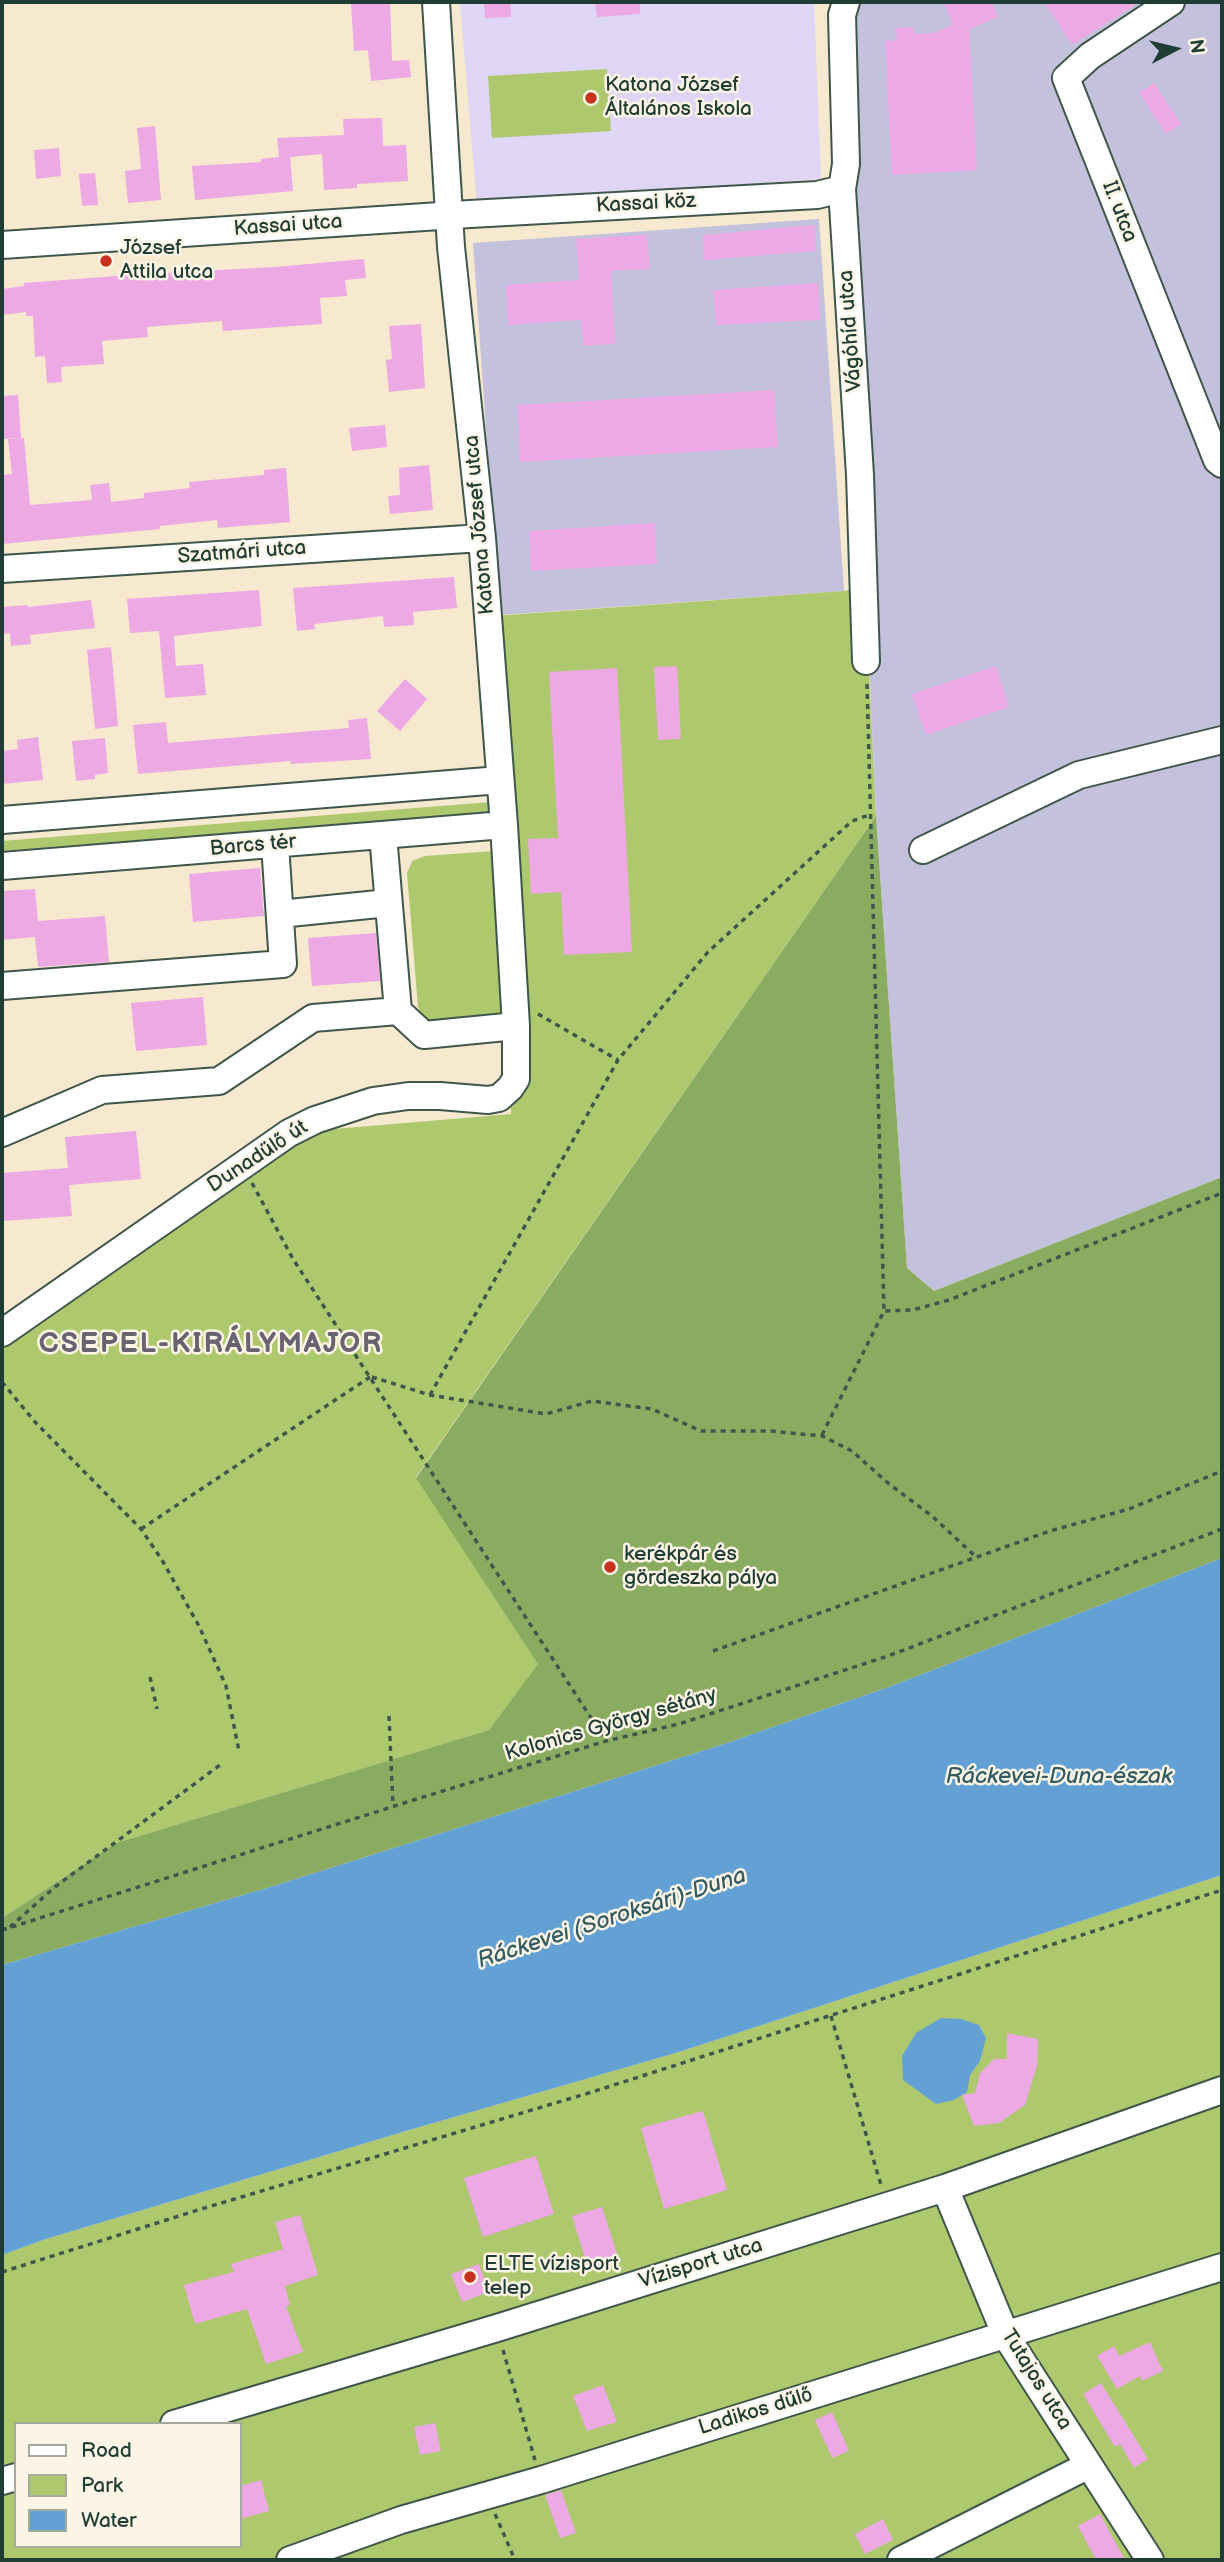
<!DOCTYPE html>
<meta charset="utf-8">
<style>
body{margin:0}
#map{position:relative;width:1224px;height:2562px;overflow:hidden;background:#f7e8d0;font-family:"Balsamiq Sans",sans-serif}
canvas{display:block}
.frame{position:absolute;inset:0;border:4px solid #1f3d34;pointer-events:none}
.legend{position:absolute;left:14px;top:2422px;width:228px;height:126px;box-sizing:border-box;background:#fcf5e5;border:2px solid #a4ab9e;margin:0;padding:9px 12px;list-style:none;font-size:21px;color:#1f3d34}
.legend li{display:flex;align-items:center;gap:14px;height:35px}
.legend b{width:35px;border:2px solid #a4ab9e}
.north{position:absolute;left:1140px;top:14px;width:70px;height:70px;-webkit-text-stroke:5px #fcf5e5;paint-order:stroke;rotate:83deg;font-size:19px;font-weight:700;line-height:28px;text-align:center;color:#1f3d34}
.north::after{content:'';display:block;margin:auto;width:24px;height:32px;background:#1f3d34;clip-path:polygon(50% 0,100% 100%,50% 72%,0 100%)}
</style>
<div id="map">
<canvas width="1224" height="2562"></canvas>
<div class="frame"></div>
<ul class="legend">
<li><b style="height:9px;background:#fff"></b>Road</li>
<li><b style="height:19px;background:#aec86e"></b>Park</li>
<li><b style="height:19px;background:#63a1d5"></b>Water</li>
</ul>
<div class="north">N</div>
</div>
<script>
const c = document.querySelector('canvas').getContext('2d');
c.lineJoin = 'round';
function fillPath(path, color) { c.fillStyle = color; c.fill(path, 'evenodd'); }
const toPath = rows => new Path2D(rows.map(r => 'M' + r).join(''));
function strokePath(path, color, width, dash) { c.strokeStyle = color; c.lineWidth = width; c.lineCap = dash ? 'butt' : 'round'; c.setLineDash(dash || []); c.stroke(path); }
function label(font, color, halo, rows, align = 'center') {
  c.font = font + ' "Balsamiq Sans",sans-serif'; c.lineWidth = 5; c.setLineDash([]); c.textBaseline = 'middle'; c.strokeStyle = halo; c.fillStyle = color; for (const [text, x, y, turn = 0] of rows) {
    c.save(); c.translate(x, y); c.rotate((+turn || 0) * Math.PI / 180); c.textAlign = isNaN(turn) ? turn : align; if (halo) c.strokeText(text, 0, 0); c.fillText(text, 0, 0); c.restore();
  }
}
const built = toPath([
 [460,2,814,2,821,179,477,204]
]);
const industrial = toPath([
 [864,2,1222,2,1222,1177,934,1291,907,1268,876,816,840,23],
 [819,219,844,591,499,615,473,243]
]);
const green = toPath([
 [607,69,611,131,492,138,488,76],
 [865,587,876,816,416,1477,539,1664,489,1730,116,1843,2,1918,2,1324,275,1134,511,1114,508,1019,438,1024,425,1020,418,1007,407,873,412,861,425,856,494,851,493,616,844,591],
 [491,802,492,812,2,851,2,841],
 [1222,1875,1222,2560,2,2560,2,2255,46,2239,406,2131,679,2052],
 [16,2424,240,2424,240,2546,16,2546]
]);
const forest = toPath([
 [876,816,907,1268,934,1291,1222,1177,1222,1558,889,1687,721,1745,267,1888,2,1965,2,1918,116,1843,489,1730,538,1664,416,1478]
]);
const water = toPath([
 [1222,1558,1222,1875,679,2052,406,2131,46,2239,2,2255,2,1965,267,1888,721,1745,889,1687],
 [941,2018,961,2019,979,2025,986,2038,980,2061,970,2075,967,2092,954,2100,936,2104,903,2080,902,2056,916,2033]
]);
const building = toPath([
 [351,2,390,2,392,61,409,60,411,77,371,81,368,50,354,51],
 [484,2,510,2,511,17,485,18],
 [595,2,640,2,640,14,597,17],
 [943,2,992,2,998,17,969,29,977,170,892,175,885,41,897,40,896,28,914,27,914,34,934,33,953,25],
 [1044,2,1140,2,1072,45],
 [1154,83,1181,124,1166,134,1139,93],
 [382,118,383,146,406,145,408,181,357,184,357,188,324,190,322,154,290,157,293,191,195,200,192,166,261,162,261,159,279,157,277,138,344,135,343,119],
 [155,126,161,200,128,203,125,171,141,169,137,128],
 [59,148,61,176,36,179,34,150],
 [95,173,98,205,82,206,79,174],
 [815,225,816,251,704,260,703,235],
 [647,235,650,269,611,271,615,344,583,346,581,320,508,325,506,285,579,280,576,239],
 [364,259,366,278,345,280,347,296,320,298,322,324,223,331,222,321,147,327,148,337,102,341,104,364,61,367,62,382,47,383,45,356,35,357,33,316,26,316,26,312,2,315,2,289,24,286,24,283,143,274,275,267],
 [818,283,820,320,716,325,713,290],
 [421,324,425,388,389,392,386,360,392,359,389,326],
 [774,390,778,447,520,462,517,405],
 [18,395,21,438,2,439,2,396],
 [385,425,387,447,352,451,349,428],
 [24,438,30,505,92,500,90,485,109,483,111,502,144,498,144,493,190,488,189,482,264,475,264,470,286,468,290,522,218,528,217,520,160,526,160,529,2,544,2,475,12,474,8,439],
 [429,465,433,510,390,514,388,496,400,495,399,468],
 [655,523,657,564,531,571,529,531],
 [454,577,457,608,413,612,414,625,384,627,383,616,314,624,315,629,297,631,293,588],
 [259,590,262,626,174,636,176,666,203,664,206,695,165,698,159,631,130,633,127,599],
 [91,600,95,628,30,635,31,644,11,646,10,633,2,634,2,607,27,605,28,607],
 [111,647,118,726,95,729,87,650],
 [677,666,681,739,658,740,654,667],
 [996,666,1009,707,926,735,912,694],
 [617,668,632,952,564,955,561,892,531,894,528,839,558,838,549,672],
 [405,679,427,699,400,731,377,711],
 [367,718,371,759,291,764,291,761,138,774,133,725,166,722,168,743,349,728,348,720],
 [38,737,43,780,2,784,2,751,18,749,17,740],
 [105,738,108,773,95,775,95,779,76,781,72,741],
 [260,868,264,916,193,922,189,874],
 [35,889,38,921,105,916,109,962,38,967,35,937,2,940,2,891],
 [376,933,380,981,312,986,308,938],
 [203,997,207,1045,136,1051,131,1003],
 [136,1131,141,1179,69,1185,72,1216,2,1221,2,1173,68,1168,65,1137],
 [1007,2033,1038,2039,1037,2066,1025,2105,999,2123,974,2126,962,2095,975,2093,980,2073,994,2059,1007,2059],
 [703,2111,727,2190,664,2209,641,2128],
 [536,2156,554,2214,483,2237,464,2178],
 [602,2207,620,2263,589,2271,572,2216],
 [300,2215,318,2275,285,2286,290,2305,286,2306,303,2352,266,2364,247,2309,195,2324,184,2285,234,2272,231,2264,283,2249,275,2222],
 [479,2264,489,2292,462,2302,451,2274],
 [1150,2342,1163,2371,1142,2381,1140,2376,1117,2389,1097,2356,1114,2346,1119,2356],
 [1101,2383,1148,2459,1134,2468,1120,2444,1115,2447,1083,2394],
 [603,2385,617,2422,587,2431,573,2396],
 [832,2412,849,2451,832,2458,815,2420],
 [435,2423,441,2451,420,2455,414,2427],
 [261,2480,269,2511,240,2519,240,2486],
 [561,2490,576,2533,560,2538,545,2495],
 [1100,2514,1120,2551,1125,2560,1096,2560,1078,2526],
 [883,2519,893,2540,865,2554,855,2534]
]);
const path = toPath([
 [867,684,884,1311],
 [538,1014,618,1060],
 [252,1183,293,1259,606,1741],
 [372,1377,430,1395,546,1414,592,1401,652,1409,701,1431,771,1431,822,1436,852,1451,888,1483,932,1516,975,1556],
 [2,1382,35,1422,141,1529,162,1560,199,1626,226,1686,239,1751],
 [430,1395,618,1060,708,952,852,821,869,815],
 [822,1435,884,1311,913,1310,949,1300,1222,1193],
 [141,1529,370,1377],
 [713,1651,1050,1531,1129,1509,1222,1471],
 [150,1677,157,1709],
 [389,1716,393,1806],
 [10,1927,55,1887,220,1765],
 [2,1930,420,1798,606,1741,679,1724,888,1656,1222,1529],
 [831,2016,881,2185],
 [2,2272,198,2210,592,2092,1222,1890],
 [503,2350,535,2460],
 [495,2514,515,2560]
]);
const minor = toPath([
 [846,2,842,15,846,164,842,189,860,475,866,661],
 [1171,2,1090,56,1066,78,1217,460,1222,464],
 [2,245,470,214,817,195,842,189],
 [2,569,482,538],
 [2,820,500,780],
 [383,835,398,1011,424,1035,516,1026],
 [923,850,1079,775,1222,740],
 [2,866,504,825],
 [280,914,388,903],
 [2,986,283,964,275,844],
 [2,1133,102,1090,219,1081,313,1018,398,1011],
 [2,1333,289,1133,315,1120,373,1101,408,1096,440,1096,488,1100,499,1098,510,1088,516,1079,516,1026,504,825,482,538,451,247,436,2],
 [945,2188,1006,2336,1150,2560],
 [174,2424,497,2328,945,2188,1222,2090],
 [2,2481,16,2477],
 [290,2560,401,2520,541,2480,1222,2267],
 [901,2560,1089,2465]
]);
const markers = [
 [591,98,7,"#c8321e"],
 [106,261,7,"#c8321e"],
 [610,1567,7,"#c8321e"],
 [470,2277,7,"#c8321e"]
];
const poiNames = [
 ["Katona József",605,86],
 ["Általános Iskola",605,110],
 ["József",120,249],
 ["Attila utca",120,273],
 ["kerékpár és",624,1555],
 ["gördeszka pálya",624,1579],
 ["ELTE vízisport",484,2265],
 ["telep",484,2289]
];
const streetNames = [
 ["Kassai köz",646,204,-3],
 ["II. utca",1119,212,69],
 ["Kassai utca",288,226,-4],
 ["Vágóhíd utca",851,331,-94],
 ["Katona József utca",480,525,-95],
 ["Szatmári utca",242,553,-4],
 ["Barcs tér",253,846,-5],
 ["Dunadűlő út",258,1157,-33],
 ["Kolonics György sétány",611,1725,-16],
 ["Vízisport utca",701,2264,-17],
 ["Tutajos utca",1036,2380,58],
 ["Ladikos dűlő",756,2412,-17]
];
const waterNames = [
 ["Ráckevei-Duna-észak",1059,1777],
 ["Ráckevei (Soroksári)-Duna",612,1919,-18]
];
const districtNames = [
 ["CSEPEL-KIRÁLYMAJOR",211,1345]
];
fillPath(built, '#dfd5f5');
fillPath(industrial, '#c3c1db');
fillPath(green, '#aec86e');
fillPath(forest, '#8aac61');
fillPath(water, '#63a1d5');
fillPath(building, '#eca9e3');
strokePath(minor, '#3f574b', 30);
strokePath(path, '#3f574b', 3.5, [5, 5]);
strokePath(minor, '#fff', 26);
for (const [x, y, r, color] of markers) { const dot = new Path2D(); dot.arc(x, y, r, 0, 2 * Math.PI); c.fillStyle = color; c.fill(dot); strokePath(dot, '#fcf5e5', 2.5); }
label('21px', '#1f3d34', '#fcf5e5', poiNames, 'left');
label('21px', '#1f3d34', '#fcf5e5', streetNames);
label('italic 23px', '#335b64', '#fcf5e5', waterNames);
c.letterSpacing = '2px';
label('bold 28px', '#676371', '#fcf5e5', districtNames);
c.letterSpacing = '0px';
</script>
